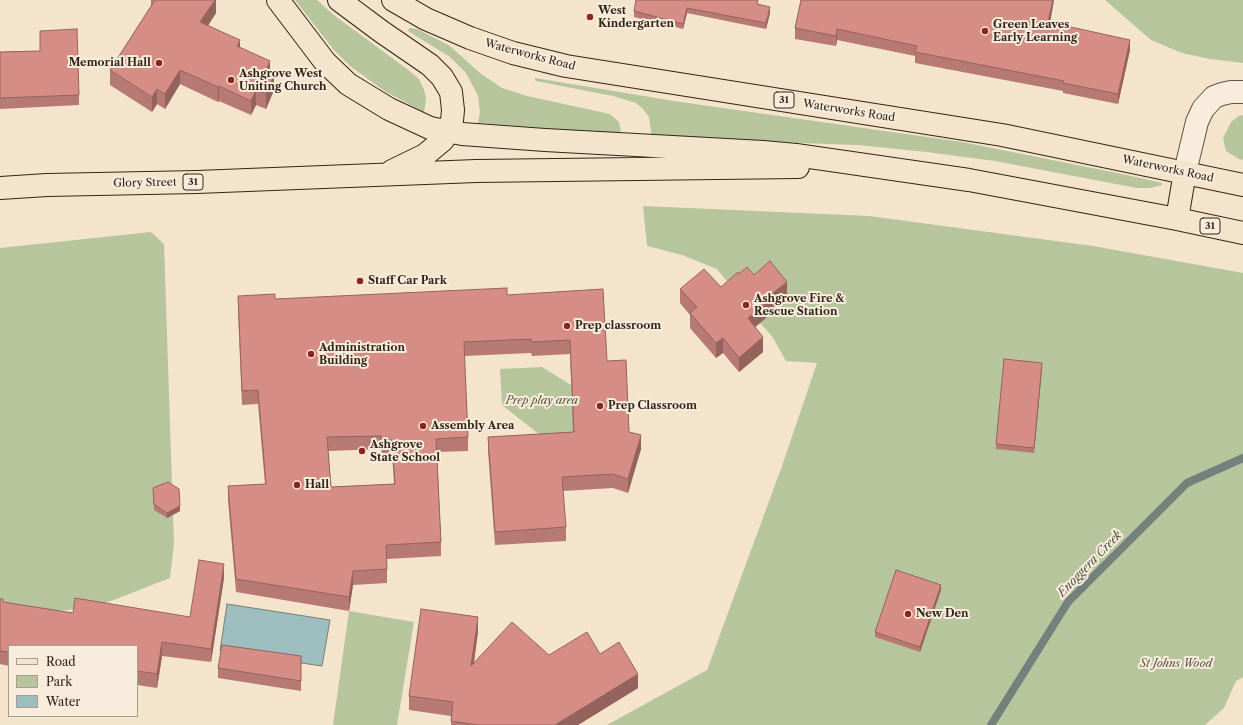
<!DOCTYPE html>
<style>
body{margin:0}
#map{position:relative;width:1243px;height:725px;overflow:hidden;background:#f4e4cb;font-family:"Libre Caslon Text",serif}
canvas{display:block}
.legend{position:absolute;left:8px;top:645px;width:130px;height:72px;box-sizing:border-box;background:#f8eddd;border:1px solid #a99d8e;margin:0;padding:5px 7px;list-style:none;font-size:12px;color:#322418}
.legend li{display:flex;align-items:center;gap:8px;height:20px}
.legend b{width:20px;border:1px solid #a99d8e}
</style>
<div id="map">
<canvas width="1243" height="725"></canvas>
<ul class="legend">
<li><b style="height:5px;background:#f4e4cb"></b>Road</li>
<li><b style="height:11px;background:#b6c59c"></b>Park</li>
<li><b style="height:11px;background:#9ebdbe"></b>Water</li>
</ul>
</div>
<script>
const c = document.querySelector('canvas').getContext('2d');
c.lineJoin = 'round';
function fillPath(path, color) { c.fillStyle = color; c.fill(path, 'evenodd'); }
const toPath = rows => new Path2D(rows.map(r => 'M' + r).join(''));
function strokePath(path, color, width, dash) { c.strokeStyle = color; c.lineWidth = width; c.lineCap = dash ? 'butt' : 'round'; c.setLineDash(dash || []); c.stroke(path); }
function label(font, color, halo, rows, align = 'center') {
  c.font = font + ' "Libre Caslon Text",serif'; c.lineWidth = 4; c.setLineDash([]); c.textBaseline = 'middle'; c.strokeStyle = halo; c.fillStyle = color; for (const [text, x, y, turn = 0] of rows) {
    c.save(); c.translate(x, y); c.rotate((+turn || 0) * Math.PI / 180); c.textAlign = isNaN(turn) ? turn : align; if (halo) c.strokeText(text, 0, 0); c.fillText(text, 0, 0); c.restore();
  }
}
const green = toPath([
 [295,0,317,0,335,16,407,69,419,79,424,90,426,98,424,112,386,92,350,66,333,49],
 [1105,0,1243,0,1243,63,1210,59,1182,53,1151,40],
 [409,28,417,29,450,46,480,73,502,88,527,96,610,114,619,122,621,131,618,134,478,123,480,112,478,96,466,73,450,57,408,31],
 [535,78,674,101,962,142,1127,175,1162,183,1162,185,1150,188,1137,188,995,161,927,152,858,145,652,138,649,117,643,109,636,103,613,96,536,81,535,80],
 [1243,115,1243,160,1239,159,1226,151,1223,138,1231,122,1239,116],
 [643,206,869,216,1093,246,1243,273,1243,677,1236,681,1224,708,1205,725,607,725,707,670,782,466,817,363,786,361,772,336,760,323,766,318,730,285,717,269,682,255,647,246],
 [151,232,164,244,174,544,170,578,98,606,51,612,0,612,0,248],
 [542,367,571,385,574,434,540,435,502,405,500,369],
 [349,611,414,622,397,725,333,725]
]);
const water = toPath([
 [227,604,330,620,322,666,220,651,227,604]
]);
const stream = toPath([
 [991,725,1068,602,1187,483,1243,458]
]);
const minor = toPath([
 [1185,172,1197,122,1203,109,1214,97,1222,94,1231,92,1243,92]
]);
const major = toPath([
 [278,0,325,62,348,84,389,109,430,128,462,134,545,140,763,152,796,155,969,180,1177,219,1243,233],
 [339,0,382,32,430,65,442,77,451,92,453,110,452,121,443,140,425,155,392,171],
 [393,0,426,19,470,38,513,53,566,66,1002,135,1243,185],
 [0,188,47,185,197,182,476,171,798,167],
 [1177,219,1185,172]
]);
const wall = toPath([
 [151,0,216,0,216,13,208,26,240,47,270,74,274,90,266,109,256,105,251,115,219,101,218,102,180,84,165,109,157,104,152,112,110,85,110,70,151,6],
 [801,0,1054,0,1050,23,1130,50,1118,104,1063,93,1063,91,915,63,915,56,837,40,836,46,795,39,795,28],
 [758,4,770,13,766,29,687,13,683,29,634,17,634,11],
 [40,31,79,95,79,105,0,109,0,52,40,51],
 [739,274,754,275,787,296,766,313,766,318,755,327,763,352,739,372,723,353,716,358,690,328,690,315,680,303,680,289,721,287],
 [507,295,607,361,629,432,641,449,628,493,613,488,563,491,566,527,566,541,495,545,488,451,488,437,573,432,570,354,532,356,531,353,464,356,468,437,468,451,437,452,441,542,441,556,387,559,387,583,353,585,349,611,236,592,228,500,228,486,265,484,258,404,242,405,238,310,238,296,275,299],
 [381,449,382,455,392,454,394,484,331,487,328,451],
 [1042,368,1034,453,996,449,996,444],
 [153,488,180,511,167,518,154,510],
 [224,578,211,662,162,656,157,688,137,685,137,646,9,646,9,666,0,664,0,599,3,602,73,613,190,617],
 [941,590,920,652,875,637,875,632],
 [478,632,474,664,549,655,600,654,638,688,578,725,451,725,451,716,409,710,409,696],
 [301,656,301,691,218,678,218,668]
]);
const shadedWall = toPath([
 [215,0,216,0,216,13,200,37,200,22],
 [1053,0,1054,0,1048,33,1048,22],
 [770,7,770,13,766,29,766,23],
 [687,8,687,13,683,29,683,24],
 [837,29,837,40,836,46,836,36],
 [240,40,240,55,237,46],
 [1130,40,1130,50,1118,104,1118,94],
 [270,61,270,76,265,72],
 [180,70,180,84,165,109,165,94],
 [274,76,274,90,266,109,266,94],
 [219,86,219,101,218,102,218,87],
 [157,89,157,104,152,112,152,97],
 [256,90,256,105,251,115,251,101],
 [787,282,787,296,766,313,766,318,748,333,748,318,764,300],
 [763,337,763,352,739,372,739,358],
 [723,338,723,353,716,358,716,343],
 [1042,363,1042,368,1034,453,1034,448],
 [641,435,641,449,628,493,628,479],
 [180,506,180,511,167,518,167,513],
 [224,564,224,578,211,662,211,649],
 [353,571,353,585,349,611,349,597],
 [941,585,941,590,920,652,920,647],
 [478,617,478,632,471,680,471,666],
 [162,642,162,656,157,688,157,674],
 [638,674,638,688,578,725,555,725]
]);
const building = toPath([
 [155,0,215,0,200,22,240,40,237,46,270,61,265,72,274,76,266,94,256,90,251,101,219,86,218,87,180,70,165,94,157,89,152,97,110,70,155,0],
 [636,0,758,0,757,4,770,7,766,23,687,8,683,24,634,11,636,0],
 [801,0,1053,0,1048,22,1130,40,1118,94,1063,83,1064,81,915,52,917,46,837,29,836,36,795,28,801,0],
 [77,29,79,95,0,98,0,52,40,51,40,31,77,29],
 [770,261,787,282,764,300,766,303,748,318,763,337,739,358,723,338,716,343,690,313,697,307,680,289,704,269,721,287,738,272,739,274,747,267,754,275,770,261],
 [507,288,507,295,603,289,607,361,626,360,629,432,641,435,628,479,613,474,562,477,566,527,495,532,488,437,574,432,570,340,532,342,531,339,464,342,468,437,436,439,441,542,386,545,387,569,353,571,349,597,236,579,228,486,266,484,258,390,242,391,238,296,275,294,275,299,507,288],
 [381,436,382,441,392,440,395,484,331,487,327,437,381,436],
 [1004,359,1042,363,1034,448,996,444,1004,359],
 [168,482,179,489,180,506,167,513,154,504,153,488,168,482],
 [199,560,224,564,211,649,162,642,157,674,137,671,137,646,9,646,9,652,0,651,0,599,3,599,3,602,73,613,75,598,190,617,199,560],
 [896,570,941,585,920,647,875,632,896,570],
 [421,609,478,617,471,666,512,622,549,655,587,632,600,654,619,642,638,674,555,725,477,725,451,721,453,702,409,696,421,609],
 [222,645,301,656,301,681,218,668,222,645]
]);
const markers = [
 [590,17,4,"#8f2418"],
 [985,31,4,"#8f2418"],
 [159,63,4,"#8f2418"],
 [231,80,4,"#8f2418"],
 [360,281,4,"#8f2418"],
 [746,305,4,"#8f2418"],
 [567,326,4,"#8f2418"],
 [311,354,4,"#8f2418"],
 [600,406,4,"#8f2418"],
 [423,426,4,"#8f2418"],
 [362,451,4,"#8f2418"],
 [297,485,4,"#8f2418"],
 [908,614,4,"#8f2418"]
];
const shields = [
 [784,100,20],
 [193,182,20],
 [1210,226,20]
];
const shieldNames = [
 ["31",784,100],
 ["31",193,182],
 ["31",1210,226]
];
const poiNames = [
 ["West",598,11],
 ["Kindergarten",598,24],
 ["Green Leaves",993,25],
 ["Early Learning",993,38],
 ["Memorial Hall",151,63,"right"],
 ["Ashgrove West",239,74],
 ["Uniting Church",239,87],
 ["Staff Car Park",368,281],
 ["Ashgrove Fire &",754,299],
 ["Rescue Station",754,312],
 ["Prep classroom",575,326],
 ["Administration",319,348],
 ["Building",319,361],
 ["Prep Classroom",608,406],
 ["Assembly Area",431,426],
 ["Ashgrove",370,445],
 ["State School",370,458],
 ["Hall",305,485],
 ["New Den",916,614]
];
const streetNames = [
 ["Waterworks Road",530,55,15],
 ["Waterworks Road",849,111,9],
 ["Waterworks Road",1168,169,12],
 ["Glory Street",145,183,-1]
];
const parkNames = [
 ["Prep play area",542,401],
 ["St Johns Wood",1176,664]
];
const waterNames = [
 ["Enoggera Creek",1090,564,-46]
];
fillPath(green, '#b6c59c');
fillPath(water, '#9ebdbe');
strokePath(water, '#73807c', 1);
strokePath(stream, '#73807c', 8);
strokePath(minor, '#625445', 24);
strokePath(major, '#322418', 24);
strokePath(minor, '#f8eddd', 22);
strokePath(major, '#f4e4cb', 22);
fillPath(wall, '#b77973');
fillPath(shadedWall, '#95635e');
fillPath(building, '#d58d86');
strokePath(building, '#95635e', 1);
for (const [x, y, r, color] of markers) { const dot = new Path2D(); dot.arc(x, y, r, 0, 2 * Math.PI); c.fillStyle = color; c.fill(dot); strokePath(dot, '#f8eddd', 1.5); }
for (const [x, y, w] of shields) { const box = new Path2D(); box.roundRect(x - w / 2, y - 8, w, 16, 3); c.fillStyle = '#f8eddd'; c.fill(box); strokePath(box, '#322418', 1); }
label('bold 10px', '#322418', null, shieldNames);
label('bold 11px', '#322418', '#f8eddd', poiNames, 'left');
label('11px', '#322418', '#f8eddd', streetNames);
label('italic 11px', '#5a5440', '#f8eddd', parkNames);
label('italic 12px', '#52524a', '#f8eddd', waterNames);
</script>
